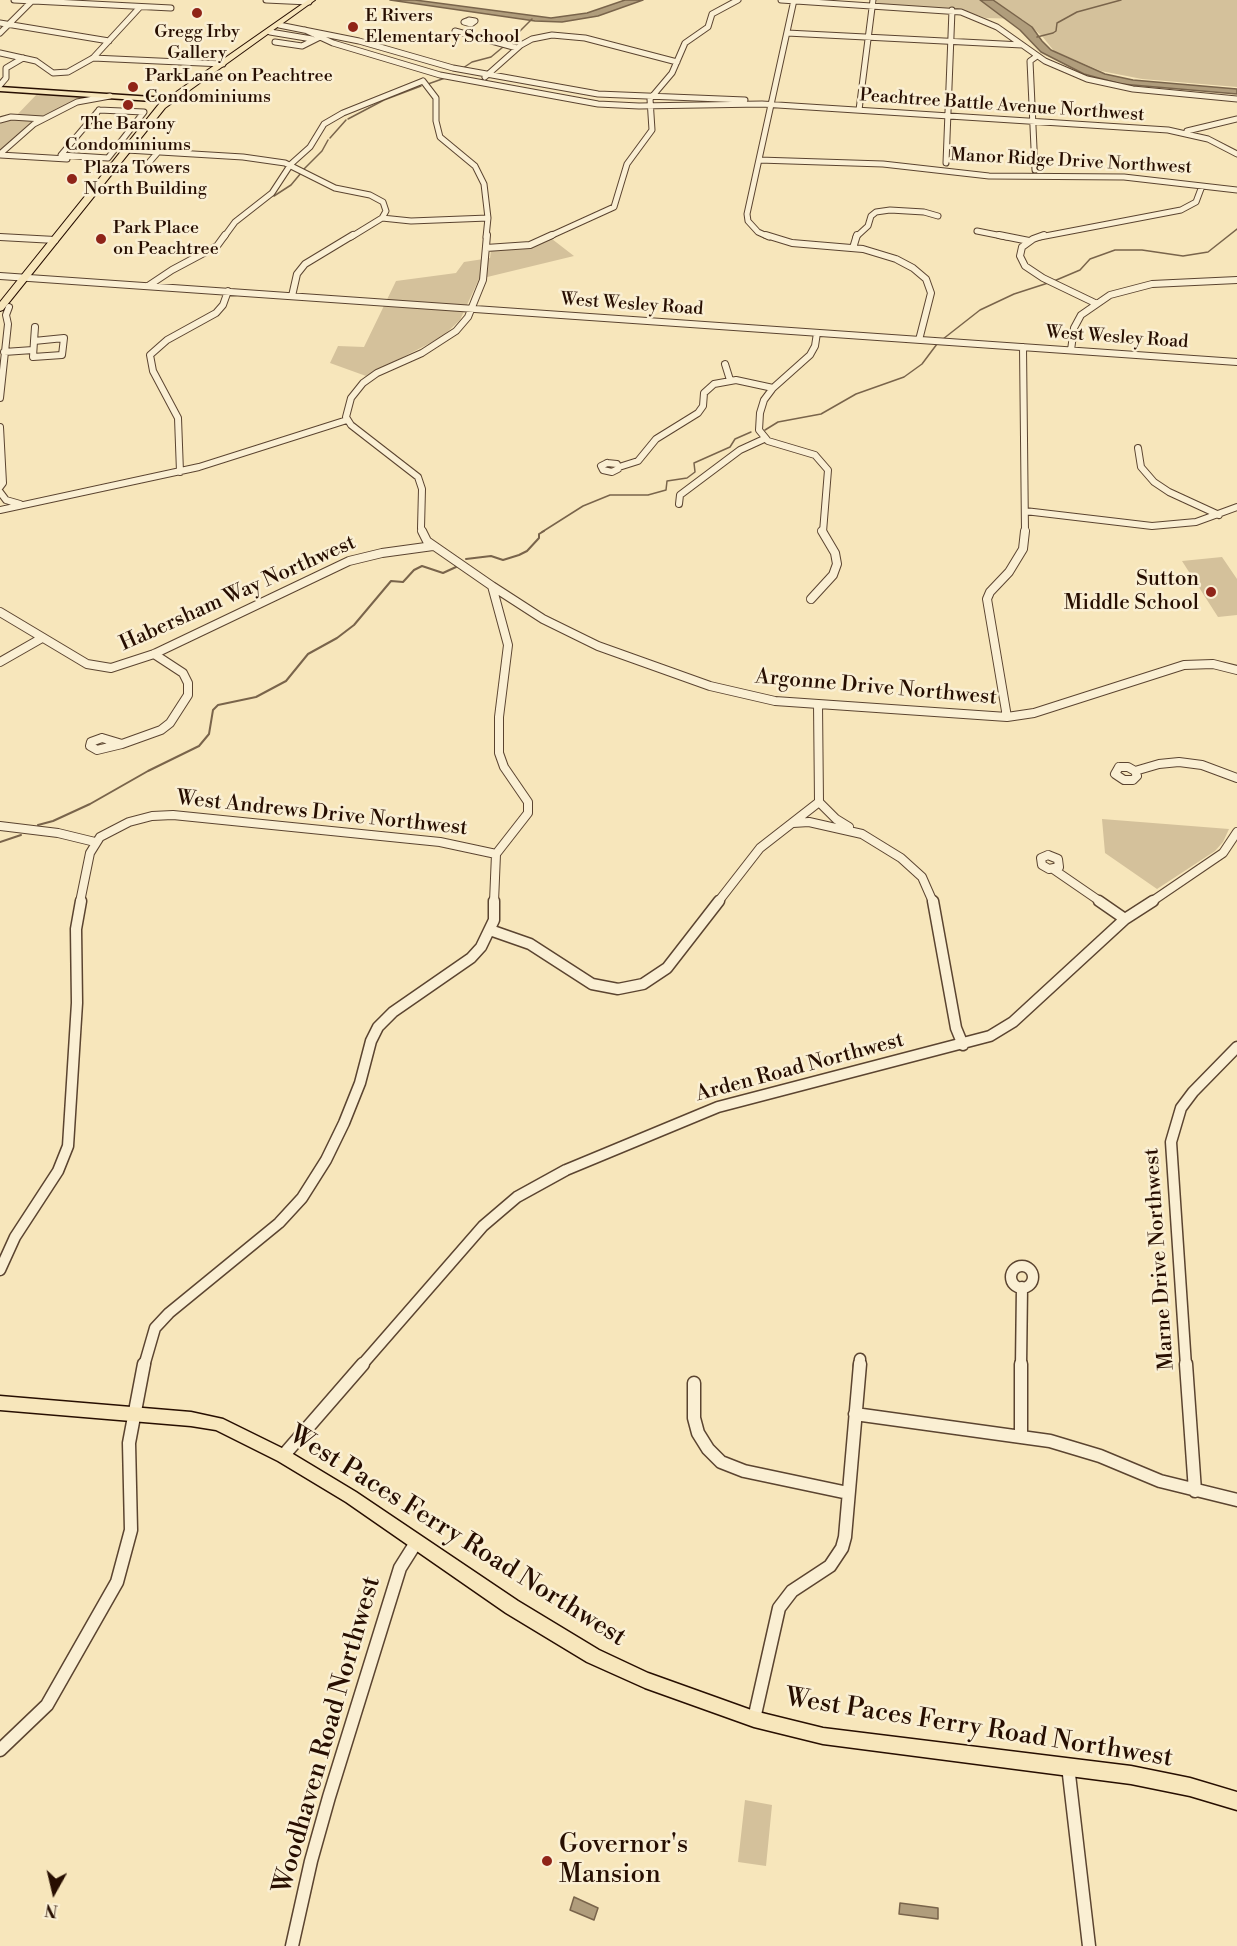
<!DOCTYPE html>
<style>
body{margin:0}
#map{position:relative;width:1237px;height:1946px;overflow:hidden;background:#f7e6bb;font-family:"Libre Bodoni",serif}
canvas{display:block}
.north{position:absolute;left:24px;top:1862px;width:60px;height:60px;-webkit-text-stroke:4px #faefd3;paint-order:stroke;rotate:188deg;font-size:16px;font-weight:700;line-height:24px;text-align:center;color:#270e01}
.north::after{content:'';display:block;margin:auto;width:21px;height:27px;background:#270e01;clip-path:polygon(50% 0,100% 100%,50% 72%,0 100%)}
</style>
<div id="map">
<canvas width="1237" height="1946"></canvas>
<div class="north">N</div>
</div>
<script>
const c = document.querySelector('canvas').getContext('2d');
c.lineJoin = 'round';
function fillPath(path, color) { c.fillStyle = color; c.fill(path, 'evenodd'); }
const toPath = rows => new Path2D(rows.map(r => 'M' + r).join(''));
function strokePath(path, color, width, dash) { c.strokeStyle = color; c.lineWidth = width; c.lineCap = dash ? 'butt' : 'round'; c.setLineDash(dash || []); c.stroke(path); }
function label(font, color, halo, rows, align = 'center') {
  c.font = font + ' "Libre Bodoni",serif'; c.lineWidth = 5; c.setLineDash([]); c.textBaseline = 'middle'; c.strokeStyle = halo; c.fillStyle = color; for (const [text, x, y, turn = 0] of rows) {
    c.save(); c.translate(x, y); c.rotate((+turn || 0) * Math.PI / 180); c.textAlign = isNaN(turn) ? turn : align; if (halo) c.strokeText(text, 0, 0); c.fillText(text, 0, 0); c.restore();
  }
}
const green = toPath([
 [876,0,1237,0,1237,87,1142,79,1101,71,1054,51,1042,36,1022,19,986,18,970,13,878,4],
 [38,93,84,96,81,100,38,118,0,150,0,123,14,118],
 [552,239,574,256,479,279,460,320,442,337,366,376,330,363,338,346,364,347,396,281,456,273,464,262,490,258,491,251,525,249],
 [1222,557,1237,579,1237,615,1218,617,1182,561],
 [1102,819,1229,829,1223,842,1215,851,1157,889,1105,853],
 [745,1800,772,1805,766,1866,738,1862]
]);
const water = toPath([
 [390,0,415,0,551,18,587,13,625,0,643,0,598,16,562,22,535,21,390,0],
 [980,0,993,0,1032,27,1042,41,1051,50,1105,74,1133,80,1237,89,1237,94,1121,84,1084,74,1041,52,1020,30,980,0],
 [574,1897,598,1908,594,1920,570,1910,574,1897],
 [900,1903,938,1908,938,1919,899,1914,900,1903]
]);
const streamFar1 = toPath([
 [1037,37,1053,33,1056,31,1057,23,1077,12,1121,0],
 [506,45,532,19],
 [463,68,472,62,491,57,503,47],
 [428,84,445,78],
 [348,119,384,100,421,86],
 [330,138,346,120],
 [304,169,322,151,328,140],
 [274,196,291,185,301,173],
 [1054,281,1080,270,1090,259,1115,250,1142,250,1183,256,1208,252,1237,229],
 [943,339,980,310,1014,294,1048,283],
 [765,430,778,422,821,414,856,394,904,377,922,364,937,344],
 [542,532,583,506,610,495,648,495,666,490,667,481,687,478,695,472,694,463,730,447,735,439,751,432]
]);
const stream = toPath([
 [466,559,491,556,503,560,519,555,527,551,539,538,539,534,544,531],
 [38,825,53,821,90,804,148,771,199,746,209,734,213,710,218,705,256,697,286,681,308,654,337,638,354,625,391,581,403,582,414,570,422,566,443,573,456,567],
 [0,842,21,835]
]);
const minorFar4 = toPath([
 [14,0,171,8],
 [266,0,309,2],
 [781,0,961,12,997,27,1045,61,1087,79,1133,89,1237,99],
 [469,20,475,21,471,24,464,22,469,20],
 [0,23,109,41],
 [279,25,359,41,453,68,598,94,745,100],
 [305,30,333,43,440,75,598,104,639,106,762,104,1168,130,1208,139,1237,154],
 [455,31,517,48],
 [270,32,312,39],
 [0,33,32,1],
 [787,33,1022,45],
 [275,42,302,46,320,37],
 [0,53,36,61,53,73,68,72,93,58,140,7],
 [93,58,223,64],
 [485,77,521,45,532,39,552,35,585,38,677,62],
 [423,81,436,98,436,121,440,137,475,166,484,184,488,218,486,237],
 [0,85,6,78,6,68,23,58],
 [99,110,144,112,108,158,61,155,99,110],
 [859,110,873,0],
 [0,120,11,117,43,119],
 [1187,131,1237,119],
 [127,150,243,157,285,163,335,188,370,195,383,202,386,211,382,218,351,237],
 [0,154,34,124,77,102,110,96],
 [0,155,67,159],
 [759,160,883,164,989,176,1124,177,1237,190],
 [946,163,952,10],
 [145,167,159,151],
 [1035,170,1030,61,1037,56],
 [382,218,411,221,488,218],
 [977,231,1007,237],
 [224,237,235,222,272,193,291,164,310,147,324,124,343,113,423,81],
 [548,237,614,207,627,164,652,130,650,99,672,73,685,43,708,27,712,14,738,0],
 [769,237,758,232,748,221,747,214,794,0],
 [856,237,868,226,871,216,876,212,890,210,924,212,938,216],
 [1040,237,1181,210,1196,202,1202,186]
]);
const minorFar3 = toPath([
 [766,235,792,243,863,249,896,259,913,268,926,279,931,293,919,340],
 [999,235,1029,241],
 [1044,235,1033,239,1022,247,1020,256,1025,266,1043,278,1095,303],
 [0,237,55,240],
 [486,248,530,245,552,235],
 [853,248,857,235],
 [0,276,1237,362],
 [148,286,172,270,217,246,225,235],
 [292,296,297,274,305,264,353,235],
 [817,333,815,346,810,355,773,388,764,400,760,413,759,430,768,441,815,455,828,470,823,532],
 [64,338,62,355,33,357,34,341,64,338],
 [34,341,35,327],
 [1023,347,1025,532],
 [1071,350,1074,328,1081,315,1110,295,1152,284,1237,280],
 [4,352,33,350],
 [725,364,730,380],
 [0,398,8,324,6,315,9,307],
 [0,427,3,483,0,487],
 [1138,448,1141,467,1154,482,1169,492,1219,515],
 [607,463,617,464,618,469,612,472,603,470,601,466,607,463],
 [619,467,638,461,656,439,698,413,703,406,704,393,714,384,736,380,773,388],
 [180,472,178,418,153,371,150,355,167,340,216,313,223,305,228,291],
 [0,492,6,500,20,504],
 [679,504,680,495,740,450,764,439],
 [0,510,199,467,347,420],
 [1025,511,1152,526,1196,522,1237,507],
 [423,532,421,528,422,489,418,477,351,425,346,417,351,398,363,383,377,373,422,353,456,331,468,317,483,280,487,235]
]);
const minorFar2 = toPath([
 [422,531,427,541,492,586,508,645,499,717,499,753,504,767,528,802,528,813,496,854,494,902],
 [492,586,543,619,598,646,710,686,775,701,1007,717,1034,713,1184,665,1213,664,1237,670],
 [811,599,833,575,837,564,835,553,822,531],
 [0,612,87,664,111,668,154,654,349,561,382,553,433,546],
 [0,662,42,638],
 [818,704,819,802],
 [1007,717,987,599,990,592,1009,572,1023,549,1025,531],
 [102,738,122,744,97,750,90,746,91,742,102,738],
 [122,744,161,730,170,723,188,695,188,683,183,673,154,654],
 [1119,767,1128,767,1135,771,1137,776,1133,780,1124,780,1115,774,1119,767],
 [1135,771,1159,764,1179,762,1202,765,1237,778],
 [819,802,836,819,849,827],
 [793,823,809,822,862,834,901,858,922,877,933,902],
 [0,826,58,833,95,842],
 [1048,855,1058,859,1059,867,1049,869,1042,865,1041,858,1048,855],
 [1053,869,1101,902],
 [80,902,90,853,100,837,129,822,152,816,173,815,440,842,496,854],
 [718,902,760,848,819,802],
 [1151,902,1223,853,1237,832]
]);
const minorFar1 = toPath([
 [933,901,956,1028,963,1045],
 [1099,901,1125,919],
 [490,930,530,944,592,984,618,989,643,984,667,968,719,901],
 '1011 1277a11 11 0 1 1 22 0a11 11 0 1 1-22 0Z',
 [0,1270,15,1237,58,1171,68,1146,77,1003,76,929,81,901],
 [144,1366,155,1328,169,1313,279,1223,302,1198,326,1160,344,1123,360,1083,371,1041,378,1027,393,1012,471,958,481,947,494,920,494,901],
 [361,1366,483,1226,517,1197,566,1170,718,1107,990,1036,1013,1022,1125,919,1153,901],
 [859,1366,860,1359],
 [1021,1366,1022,1287],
 [1186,1366,1171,1142,1181,1108,1193,1092,1237,1047]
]);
const minor = toPath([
 [1186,1364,1195,1491],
 [694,1383,694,1418,698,1433,708,1449,721,1462,744,1471,848,1493],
 [855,1414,1050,1441,1100,1456,1160,1481,1237,1500],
 [1021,1437,1021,1364],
 [283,1456,363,1364],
 [754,1719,779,1608,792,1591,830,1566,842,1548,845,1537,860,1364],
 [0,1750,47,1705,117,1582,131,1530,129,1443,144,1364],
 [1068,1766,1089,1946],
 [292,1946,311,1861,329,1797,400,1568,417,1541]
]);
const major = toPath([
 [0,87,168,98,171,100,168,102,0,91,0,87],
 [0,1396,191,1412,223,1419,288,1451,356,1492,518,1601,599,1650,648,1673,754,1711,823,1728,1131,1766,1190,1778,1237,1792,1237,1810,1190,1796,1131,1784,823,1744,754,1727,645,1688,587,1662,506,1613,346,1502,278,1461,216,1430,191,1426,0,1410,0,1396]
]);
const highway = toPath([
 [308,0,315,0,165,108,3,310,0,311,0,302,159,104,308,0]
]);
const markers = [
 [197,13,6,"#8f2418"],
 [353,27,6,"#8f2418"],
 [133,87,6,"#8f2418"],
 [128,105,6,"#8f2418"],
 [72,179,6,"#8f2418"],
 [101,239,6,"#8f2418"],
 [1211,592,6,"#8f2418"],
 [547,1861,6,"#8f2418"]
];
const farPoinames = [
 ["E Rivers",365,17],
 ["Elementary School",365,38],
 ["Gregg Irby",197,33,"center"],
 ["Gallery",197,54,"center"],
 ["ParkLane on Peachtree",145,77],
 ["Condominiums",145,98],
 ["The Barony",128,125,"center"],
 ["Condominiums",128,146,"center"],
 ["Plaza Towers",84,169],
 ["North Building",84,190],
 ["Park Place",113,229],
 ["on Peachtree",113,250]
];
const farStreetnames = [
 ["Peachtree Battle Avenue Northwest",1002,106,4],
 ["Manor Ridge Drive Northwest",1071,162,3],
 ["West Wesley Road",632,305,4],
 ["West Wesley Road",1117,338,4]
];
const poiNames = [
 ["Sutton",1199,580],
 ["Middle School",1199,604]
];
const streetNames = [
 ["Habersham Way Northwest",238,594,-24],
 ["Argonne Drive Northwest",876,688,5],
 ["West Andrews Drive Northwest",322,814,6],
 ["Arden Road Northwest",800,1068,-15],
 ["Marne Drive Northwest",1160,1259,-94]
];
const nearStreetnames = [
 ["West Paces Ferry Road Northwest",457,1537,32],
 ["West Paces Ferry Road Northwest",979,1729,9],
 ["Woodhaven Road Northwest",328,1735,-74]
];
const nearPoinames = [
 ["Governor's",559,1846],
 ["Mansion",559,1876]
];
fillPath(green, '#d4c19b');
fillPath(water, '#b09d7c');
strokePath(water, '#79644b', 1.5);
strokePath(streamFar1, '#79644b', 1.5);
strokePath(stream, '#79644b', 2);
strokePath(minorFar4, '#5b4430', 7);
strokePath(minorFar3, '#5b4430', 8);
strokePath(minorFar2, '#5b4430', 10);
strokePath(minorFar1, '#5b4430', 13);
strokePath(minor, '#5b4430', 15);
strokePath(major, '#270e01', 3);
strokePath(highway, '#270e01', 2);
strokePath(minorFar4, '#faefd3', 5);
strokePath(minorFar3, '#faefd3', 6);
strokePath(minorFar2, '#faefd3', 8);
strokePath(minorFar1, '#faefd3', 10);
strokePath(minor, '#faefd3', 12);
fillPath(major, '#f7e6bb');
fillPath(highway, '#f7e6bb');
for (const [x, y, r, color] of markers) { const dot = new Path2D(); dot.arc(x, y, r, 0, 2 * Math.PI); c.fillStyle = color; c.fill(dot); strokePath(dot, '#faefd3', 2); }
label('18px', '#270e01', '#faefd3', farPoinames, 'left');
label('18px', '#270e01', '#faefd3', farStreetnames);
label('21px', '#270e01', '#faefd3', poiNames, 'right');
label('21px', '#270e01', '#faefd3', streetNames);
label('26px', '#270e01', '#faefd3', nearStreetnames);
label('26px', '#270e01', '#faefd3', nearPoinames, 'left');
</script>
